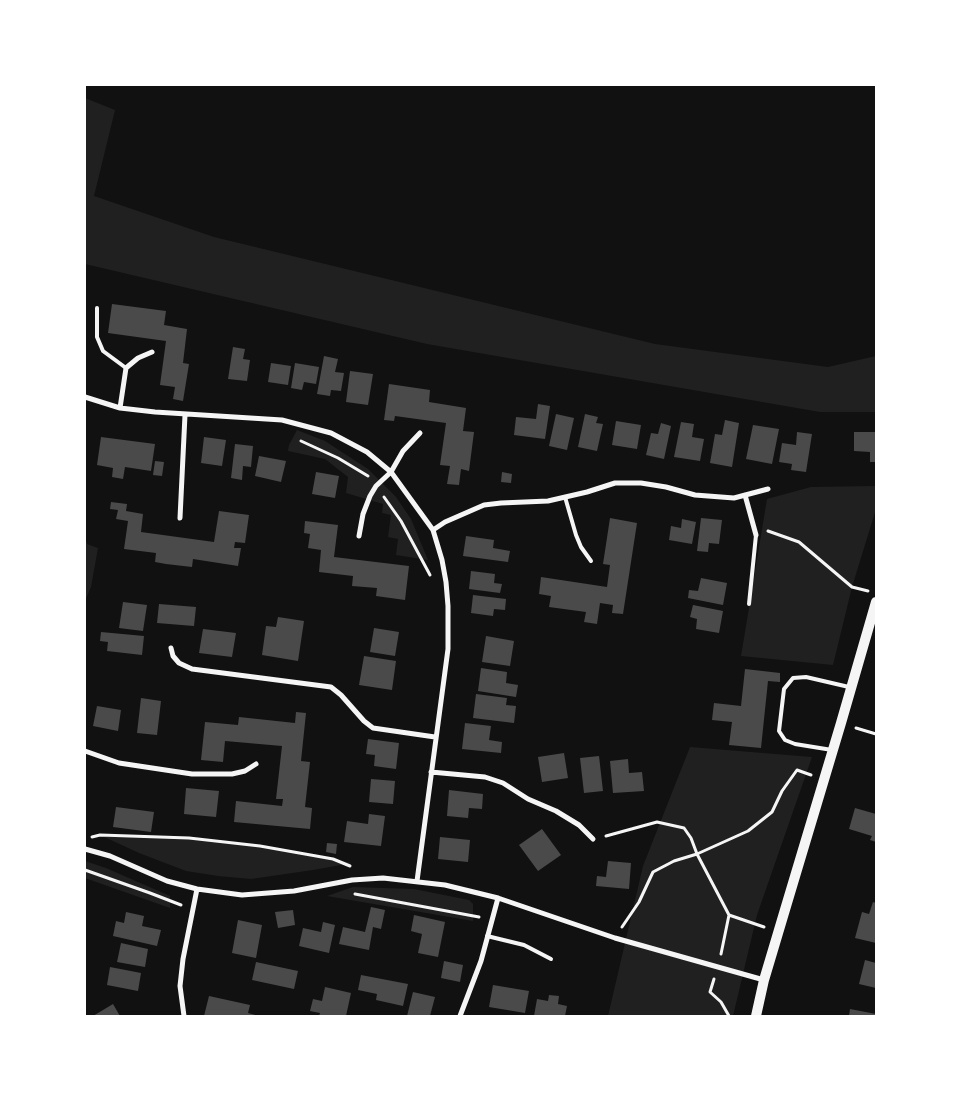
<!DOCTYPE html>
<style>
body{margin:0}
#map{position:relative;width:961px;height:1101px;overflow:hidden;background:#111;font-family:Rubik,sans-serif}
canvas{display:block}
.frame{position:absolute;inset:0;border:86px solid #fff;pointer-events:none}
</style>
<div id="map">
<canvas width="961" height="1101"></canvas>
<div class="frame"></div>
</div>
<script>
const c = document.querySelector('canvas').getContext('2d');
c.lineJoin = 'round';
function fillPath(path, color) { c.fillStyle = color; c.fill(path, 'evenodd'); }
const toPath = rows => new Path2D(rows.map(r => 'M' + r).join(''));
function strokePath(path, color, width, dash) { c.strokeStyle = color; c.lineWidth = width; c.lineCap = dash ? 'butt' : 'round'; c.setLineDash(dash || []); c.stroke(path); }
const green = toPath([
 [85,98,115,110,94,196,214,237,655,344,828,367,876,356,876,412,820,412,427,344,85,264],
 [297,430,325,441,368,469,396,497,411,519,428,560,396,555,398,539,388,537,391,515,382,513,383,504,346,493,348,477,325,459,288,451,289,445],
 [876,486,876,509,852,587,833,665,741,656,767,499,811,487],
 [85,537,87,544,98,548,91,587,85,601],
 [690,747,812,757,757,915,733,1016,608,1016,643,866],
 [100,835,189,838,260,846,352,863,313,870,251,879,218,876,186,871,139,853],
 [85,861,106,868,170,896,170,908,85,878],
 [353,887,414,889,469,900,473,904,473,921,327,896]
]);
const building = toPath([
 [112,304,166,311,164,325,187,329,183,363,189,364,183,401,173,399,175,387,160,385,166,341,108,333],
 [233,347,245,349,243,359,250,360,247,381,228,379],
 [324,356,338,359,335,372,344,373,341,391,331,390,330,396,317,394],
 [271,363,291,366,288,385,268,382],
 [295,363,319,367,316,384,304,382,302,390,291,388],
 [350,371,373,374,368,405,346,402],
 [389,384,430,390,429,402,466,408,463,431,474,432,469,471,461,469,459,485,447,484,450,466,440,465,446,423,395,416,394,421,384,420],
 [538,404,550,406,545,439,514,435,516,417,536,419],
 [556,414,574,418,567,450,549,446],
 [585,414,598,417,596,423,603,424,597,451,578,447],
 [725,420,739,423,732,467,710,463,715,434,722,435],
 [616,421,641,425,637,449,612,445],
 [681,422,694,424,692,437,704,439,700,461,674,457],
 [661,423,671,426,664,459,646,455,651,433,658,434],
 [753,425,779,429,772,464,746,459],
 [797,432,812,434,806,472,791,470,792,464,779,462,782,443,796,445],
 [854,432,876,432,876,462,870,462,870,452,854,451],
 [101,437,155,444,151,471,125,467,123,479,112,477,113,468,97,465],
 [204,437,226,440,222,466,201,463],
 [235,444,253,446,251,467,243,466,242,480,231,478],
 [259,456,286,461,281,482,255,476],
 [155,461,164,462,162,476,153,475],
 [316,472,339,476,335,498,312,494],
 [502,472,512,474,511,483,501,482],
 [111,502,127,504,126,511,143,514,141,532,214,542,219,511,249,515,245,543,235,542,234,548,241,548,238,566,193,559,192,567,166,564,155,562,156,553,124,549,128,521,116,519,118,510,110,509],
 [610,518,637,523,623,614,612,613,613,605,600,603,597,624,584,622,586,612,549,607,551,596,539,594,541,577,607,587,610,565,603,564],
 [701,518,722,520,719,544,709,543,708,552,697,551],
 [682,519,696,522,692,544,669,540,671,526,681,528],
 [305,521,338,525,334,557,409,566,405,600,376,596,377,588,352,586,353,576,319,572,321,550,308,548,310,534,304,533],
 [466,536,494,540,493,548,510,551,508,562,463,556],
 [471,571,495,574,494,583,502,584,500,593,469,589],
 [701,578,727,583,723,605,688,598,689,590,698,591],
 [473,595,506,599,505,610,494,609,493,616,471,613],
 [123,602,147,605,143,631,119,628],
 [159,604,196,607,194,626,157,623],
 [693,605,723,611,719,633,696,629,697,619,690,617],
 [278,617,304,621,298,661,262,655,266,626,276,627],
 [374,628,399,632,395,656,370,652],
 [203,629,236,633,232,657,199,653],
 [101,632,144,636,142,655,107,651,108,642,100,641],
 [486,636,514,641,510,666,482,662],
 [364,656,396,661,392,690,359,685],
 [481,668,507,672,506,683,518,685,516,697,478,691],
 [745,669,780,673,780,682,768,681,761,748,729,745,732,722,712,720,714,703,741,706],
 [476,694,507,698,506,705,516,706,514,723,473,718],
 [141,698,161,701,157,735,137,733],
 [97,706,121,710,118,731,93,726],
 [296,712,306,713,301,761,310,762,305,807,312,808,310,829,234,822,236,801,282,806,283,799,276,799,282,746,225,741,223,762,201,760,205,722,238,725,239,717,295,723],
 [465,723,491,726,489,740,502,742,501,753,462,749],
 [368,739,399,743,396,769,374,766,375,755,366,754],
 [564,753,568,778,542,782,538,757],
 [599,756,603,791,584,793,580,758],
 [628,759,629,773,642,772,644,791,613,793,610,761],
 [371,779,395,781,393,804,369,802],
 [186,788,219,791,216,817,184,814],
 [449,790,483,794,482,809,469,808,468,818,447,816],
 [116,807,154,812,151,832,113,827],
 [855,808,876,814,876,842,870,840,872,836,849,829],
 [369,814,385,816,381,846,344,842,347,821,368,824],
 [542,829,561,855,538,871,519,845],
 [440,837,470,840,468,862,438,859],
 [327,843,337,844,336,854,326,852],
 [608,861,631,863,629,889,596,886,597,876,606,877],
 [873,902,876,903,876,943,855,938,862,912,869,914],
 [371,907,385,910,381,929,373,927,369,950,339,944,343,927,365,932],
 [293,910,295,925,278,928,275,912],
 [126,912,144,916,142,926,161,930,157,946,113,936,116,921,124,923],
 [414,915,445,922,438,957,418,953,422,934,411,931],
 [238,920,262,925,256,958,232,953],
 [323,922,335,925,329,953,299,946,303,928,321,932],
 [121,943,148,949,145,967,117,962],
 [865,960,876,963,876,988,859,984],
 [444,961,463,965,460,982,441,978],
 [256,962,298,971,294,989,252,980],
 [110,967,141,973,138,991,107,985],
 [361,975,408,984,403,1006,376,1000,377,994,358,990],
 [493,985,529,991,525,1013,489,1007],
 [325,987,351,993,346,1016,319,1016,320,1013,310,1011,313,999,322,1001],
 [413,992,435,997,430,1016,407,1016],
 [549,995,559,996,558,1004,567,1006,565,1016,534,1016,537,999,548,1001],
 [209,996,250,1005,248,1013,259,1016,204,1016],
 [113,1004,120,1016,93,1016],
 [850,1009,876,1014,876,1016,849,1016]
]);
const path = toPath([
 [301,441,338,458,368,476],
 [384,497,401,521,430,575],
 [768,531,799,542,852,587,868,591],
 [856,728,876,734],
 [606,836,657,822,684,828,691,838,697,854,729,915],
 [92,837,100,835,189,838,260,846,333,859,350,866],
 [85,870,150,893,181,905],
 [355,894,479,917],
 [622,927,639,902,653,872,674,861,697,854,748,831,772,812,782,791,797,770,811,775],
 [721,954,729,915,764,927],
 [714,979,710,992,721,1002,729,1016]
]);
const service = toPath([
 [97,308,97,337,103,351,126,368],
 [565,497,576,535,581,547,591,561],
 [749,604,756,535],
 [832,750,795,744,785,740,779,731,784,689,793,678,806,677,849,687],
 [487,936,524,945,551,959]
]);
const minor = toPath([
 [85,397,120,408,155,412,282,420,331,433,367,452,391,472,433,530,442,560,446,582,448,606,448,649,417,881],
 [120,408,126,368,138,358,152,352],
 [745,495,756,535],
 [180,518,185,415],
 [433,530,445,522,484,505,501,503,548,501,587,492,615,483,641,483,666,487,695,495,734,498,768,489],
 [359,536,363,514,370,496,376,486,391,472,403,451,420,433],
 [171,648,173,656,179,663,192,669,331,687,341,695,364,721,373,728,435,737],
 [85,751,119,763,192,774,232,774,245,771,256,764],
 [431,772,485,777,503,783,528,799,556,811,579,825,593,839],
 [85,849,110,856,167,881,197,889,242,895,294,891,352,880,383,878,445,885,498,898,615,938,764,980],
 [184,1016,180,986,183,959,197,889],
 [460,1016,481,961,498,898]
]);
const secondary = toPath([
 [756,1016,764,980,787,903,841,723,876,602]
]);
fillPath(green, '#202020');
fillPath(building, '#4a4a4a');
strokePath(path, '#f5f5f5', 3);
strokePath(service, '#f5f5f5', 4);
strokePath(minor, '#f5f5f5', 5);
strokePath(secondary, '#f5f5f5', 10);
</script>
